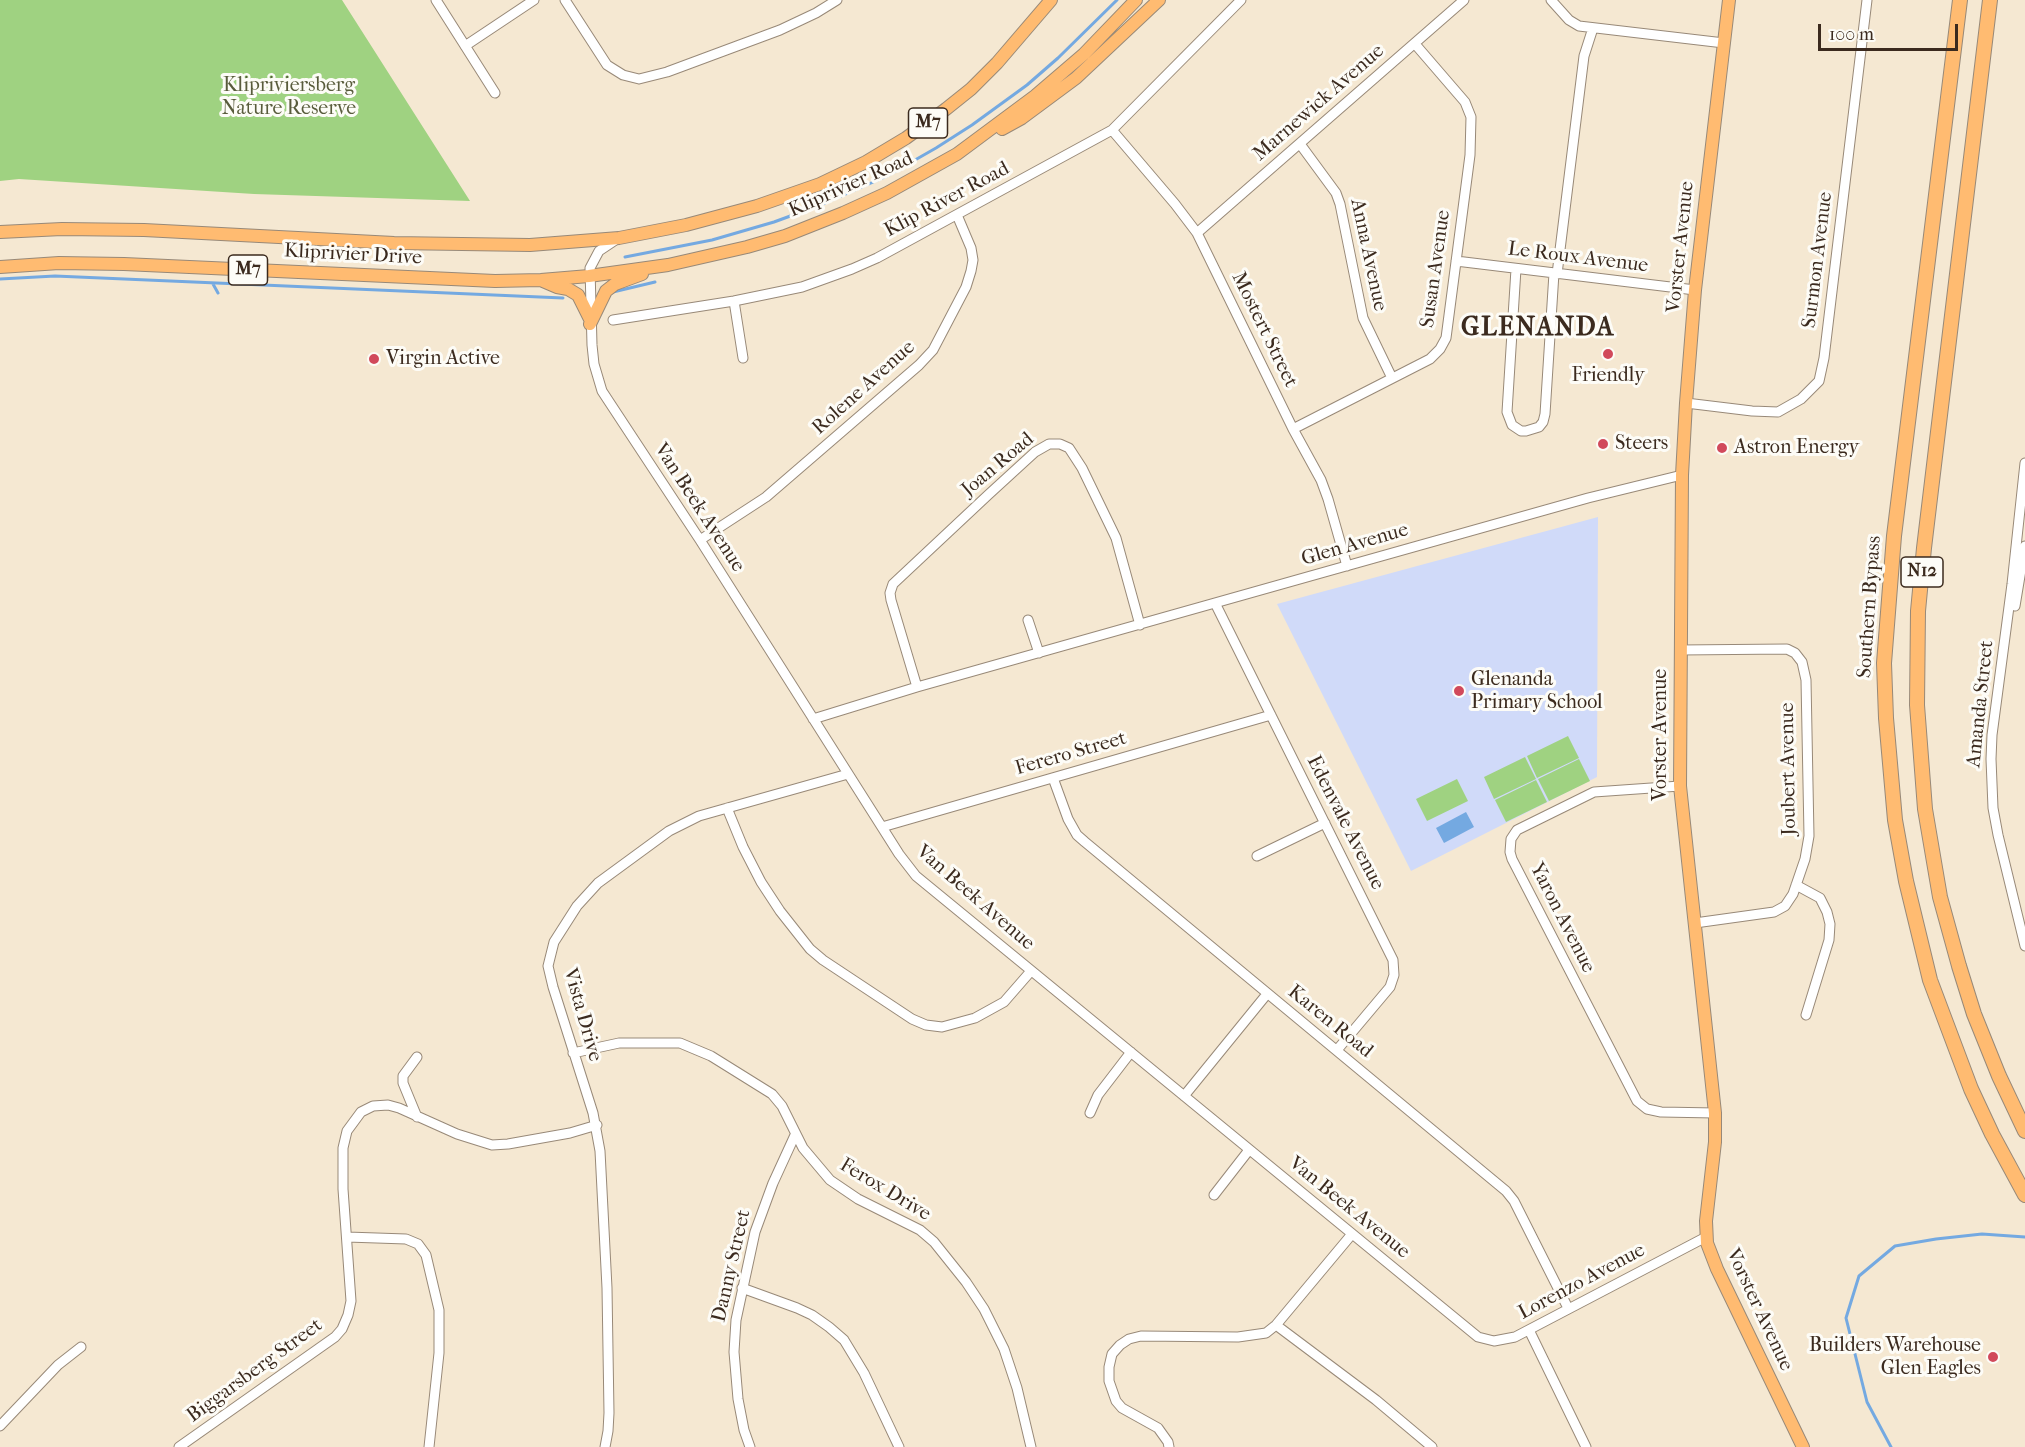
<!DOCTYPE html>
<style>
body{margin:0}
#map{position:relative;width:2025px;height:1447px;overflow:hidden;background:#f5e8d2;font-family:"IM FELL French Canon",serif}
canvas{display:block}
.scale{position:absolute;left:1818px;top:24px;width:140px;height:27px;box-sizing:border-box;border:3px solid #3b2a1e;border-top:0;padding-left:8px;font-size:18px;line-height:21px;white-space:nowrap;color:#3b2a1e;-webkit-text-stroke:4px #fdfcf7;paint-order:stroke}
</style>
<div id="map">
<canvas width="2025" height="1447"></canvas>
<div class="scale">100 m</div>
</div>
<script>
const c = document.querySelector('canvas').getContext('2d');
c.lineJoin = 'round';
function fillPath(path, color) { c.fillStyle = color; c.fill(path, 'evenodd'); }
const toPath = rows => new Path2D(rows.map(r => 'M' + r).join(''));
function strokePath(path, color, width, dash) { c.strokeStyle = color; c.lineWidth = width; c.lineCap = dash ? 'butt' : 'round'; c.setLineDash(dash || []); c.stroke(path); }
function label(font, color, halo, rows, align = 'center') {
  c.font = font + ' "IM FELL French Canon",serif'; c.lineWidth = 6; c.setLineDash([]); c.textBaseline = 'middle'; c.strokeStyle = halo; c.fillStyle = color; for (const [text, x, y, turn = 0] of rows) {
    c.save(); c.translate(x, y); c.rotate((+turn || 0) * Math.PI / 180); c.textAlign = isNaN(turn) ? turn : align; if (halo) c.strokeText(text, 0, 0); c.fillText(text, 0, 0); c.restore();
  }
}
const built = toPath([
 [1598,517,1597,777,1411,871,1277,604]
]);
const green = toPath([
 [0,0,342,0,470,201,254,194,19,179,0,181],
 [1568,736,1579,758,1537,778,1527,756],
 [1525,757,1536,779,1494,799,1484,777],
 [1579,759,1590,781,1549,801,1538,779],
 [1457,779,1468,801,1427,821,1416,799],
 [1536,780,1547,802,1506,822,1495,800]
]);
const water = toPath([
 [1466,812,1474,827,1444,843,1436,828]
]);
const stream = toPath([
 [625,257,712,240,774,222,823,204,887,176,936,148,972,125,1027,85,1058,58,1117,0],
 [0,279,55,276,563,298],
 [213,284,218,293],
 [613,292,655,282],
 [1891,1447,1867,1402,1846,1318,1859,1276,1895,1246,1936,1239,1982,1234,2025,1237]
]);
const minor = toPath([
 [436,0,495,93],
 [565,0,607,65,623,75,639,79,667,72,780,30,816,13,837,0],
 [1551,0,1569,20,1579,26,1724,43],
 [465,46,534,0],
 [1112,130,1175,204,1197,233,1293,429,1321,480,1328,499,1347,566],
 [1300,144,1336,193,1340,204,1363,318,1392,378],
 [1197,233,1464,0],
 [617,239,599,251,590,268,592,345,594,364,602,391,700,540,899,854,916,876,1478,1337,1494,1341,1515,1337,1706,1237],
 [1456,261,1695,290],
 [1516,269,1507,412,1512,425,1521,431,1526,431,1539,427,1543,422,1545,414,1554,273],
 [1557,274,1584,56,1593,28],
 [734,301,743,358],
 [613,320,734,301,802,287,852,269,877,258,1112,130,1241,0],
 [1686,403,1752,411,1778,412,1801,399,1819,381,1824,358,1867,0],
 [1293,429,1430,359,1440,349,1446,338,1470,155,1471,117,1465,102,1415,44],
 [2025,463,2012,584,1992,735,1991,759,1993,808,1998,835,2025,946],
 [700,540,766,497,919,365,933,350,966,287,971,271,973,260,971,248,957,215],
 [1215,603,1393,960,1394,975,1390,987,1337,1050],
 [2015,606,2025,546],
 [1028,620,1039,653],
 [1680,650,1787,649,1795,653,1802,662,1806,680,1809,836,1805,859,1793,894,1785,906,1774,912,1695,923],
 [917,687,891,600,890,593,893,584,988,495,1035,452,1049,444,1060,444,1069,448,1082,468,1116,538,1140,625],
 [813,719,917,687,1307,577,1588,498,1682,475],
 [1053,778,1068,819,1077,835,1085,842,1506,1191,1514,1201,1568,1308],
 [1680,786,1594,792,1517,830,1511,839,1510,852,1512,859,1637,1101,1647,1109,1661,1112,1715,1113],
 [727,808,743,847,761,882,780,911,810,949,823,960,912,1019,926,1025,942,1027,975,1018,1004,1002,1031,971],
 [882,827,1271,715],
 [1257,856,1325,823],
 [1796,885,1820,898,1827,912,1830,924,1829,940,1806,1015],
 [573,1053,619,1043,680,1043,711,1056,772,1094,782,1106,803,1148,830,1180,858,1199,920,1230,934,1242,966,1282,984,1309,1004,1349,1017,1388,1031,1447],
 [1184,1096,1267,994],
 [1090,1113,1098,1095,1131,1052],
 [417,1117,403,1083,403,1076,417,1057],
 [1214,1195,1249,1150],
 [347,1237,406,1239,418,1244,426,1255,439,1310,439,1353,429,1447],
 [742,1288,797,1308,812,1315,829,1327,844,1340,864,1373,899,1447],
 [1276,1325,1376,1400,1432,1447],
 [1529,1330,1586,1447],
 [0,1426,58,1365,81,1347],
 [179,1447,335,1337,342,1329,348,1315,351,1301,343,1189,343,1148,347,1131,361,1112,373,1106,388,1105,399,1108,457,1134,492,1145,508,1144,570,1133,597,1125],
 [605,1447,608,1431,609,1413,607,1288,600,1151,593,1113,553,987,548,966,554,942,577,906,598,883,669,831,699,816,848,774],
 [750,1447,744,1430,738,1399,734,1352,736,1320,755,1232,773,1183,795,1135],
 [1169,1447,1168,1442,1158,1428,1122,1408,1116,1401,1109,1381,1109,1367,1112,1354,1120,1345,1129,1339,1141,1336,1238,1337,1266,1333,1276,1325,1352,1234]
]);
const major = toPath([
 [1729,0,1695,290,1686,403,1682,475,1680,786,1715,1113,1715,1142,1706,1221,1707,1243,1717,1269,1803,1447],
 [1002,129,1022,118,1076,78,1159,0],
 [0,232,62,229,144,230,394,243,530,245,619,238,686,225,757,206,820,184,866,162,906,138,946,109,971,89,997,63,1051,0],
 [0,267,59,263,124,264,495,281,541,280,589,276,668,265,747,247,785,236,843,213,887,193,957,154,1035,96,1084,54,1136,0],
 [543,281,557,287,568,289,578,295,590,319],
 [590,324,606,291,615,284,642,274]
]);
const highway = toPath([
 [1960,0,1894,536,1884,663,1886,718,1895,820,1906,881,1930,980,1971,1089,1992,1134,2025,1195],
 [1990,0,1924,548,1918,611,1917,705,1925,809,1940,897,1959,966,1974,1014,1999,1076,2025,1131]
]);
const markers = [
 [1608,354,6,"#d1495b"],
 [374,359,6,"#d1495b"],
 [1603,444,6,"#d1495b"],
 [1722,448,6,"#d1495b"],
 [1459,691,6,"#d1495b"],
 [1993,1357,6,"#d1495b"]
];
const shields = [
 [928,123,39],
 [248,270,39],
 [1922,572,42]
];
const shieldNames = [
 ["M7",928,123],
 ["M7",248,270],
 ["N12",1922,572]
];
const parkNames = [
 ["Klipriviersberg",289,86],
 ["Nature Reserve",289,109]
];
const streetNames = [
 ["Marnewick Avenue",1319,103,-41],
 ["Kliprivier Road",851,185,-24],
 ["Klip River Road",947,200,-28],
 ["Vorster Avenue",1681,247,-84],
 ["Kliprivier Drive",353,255,3],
 ["Anna Avenue",1368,255,78],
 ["Le Roux Avenue",1578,258,7],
 ["Surmon Avenue",1818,260,-83],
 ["Susan Avenue",1436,269,-82],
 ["Mostert Street",1264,330,64],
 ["Rolene Avenue",864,388,-42],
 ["Joan Road",998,465,-40],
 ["Van Beek Avenue",699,508,57],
 ["Glen Avenue",1355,545,-16],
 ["Southern Bypass",1870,607,-86],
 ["Amanda Street",1981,704,-84],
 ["Vorster Avenue",1661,735,-90],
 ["Ferero Street",1071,754,-16],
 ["Joubert Avenue",1789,769,-91],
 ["Edenvale Avenue",1345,823,63],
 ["Van Beek Avenue",975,898,41],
 ["Yaron Avenue",1562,918,63],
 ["Vista Drive",582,1015,74],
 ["Karen Road",1330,1022,39],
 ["Ferox Drive",885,1190,31],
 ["Van Beek Avenue",1349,1208,39],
 ["Danny Street",732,1266,-77],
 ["Lorenzo Avenue",1582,1282,-28],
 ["Vorster Avenue",1759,1310,65],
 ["Biggarsberg Street",255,1371,-36]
];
const poiNames = [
 ["Virgin Active",386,359],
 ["Friendly",1608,376,"center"],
 ["Steers",1615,444],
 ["Astron Energy",1734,448],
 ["Glenanda",1471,680],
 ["Primary School",1471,703],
 ["Builders Warehouse",1981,1346,"right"],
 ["Glen Eagles",1981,1369,"right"]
];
const districtNames = [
 ["GLENANDA",1538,329]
];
fillPath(built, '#d0daf9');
fillPath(green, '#9fd281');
fillPath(water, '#74a9e1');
strokePath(stream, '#74a9e1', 3);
strokePath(minor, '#988978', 11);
strokePath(major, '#988978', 14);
strokePath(highway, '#988978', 16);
strokePath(minor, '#fff', 9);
strokePath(major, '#ffbb71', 12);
strokePath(highway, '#ffbb71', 14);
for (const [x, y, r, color] of markers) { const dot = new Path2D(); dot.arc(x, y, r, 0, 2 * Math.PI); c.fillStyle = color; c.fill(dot); strokePath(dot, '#fdfcf7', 2); }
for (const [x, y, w] of shields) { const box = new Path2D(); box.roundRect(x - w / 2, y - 15, w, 30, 4.5); c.fillStyle = '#fdfcf7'; c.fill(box); strokePath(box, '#3b2a1e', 1.5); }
label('bold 18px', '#3b2a1e', null, shieldNames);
label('20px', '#595c3c', '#fdfcf7', parkNames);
label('20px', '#3b2a1e', '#fdfcf7', streetNames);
label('20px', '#3b2a1e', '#fdfcf7', poiNames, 'left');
c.letterSpacing = '1.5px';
label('bold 26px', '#3b2a1e', '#fdfcf7', districtNames);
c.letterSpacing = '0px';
</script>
